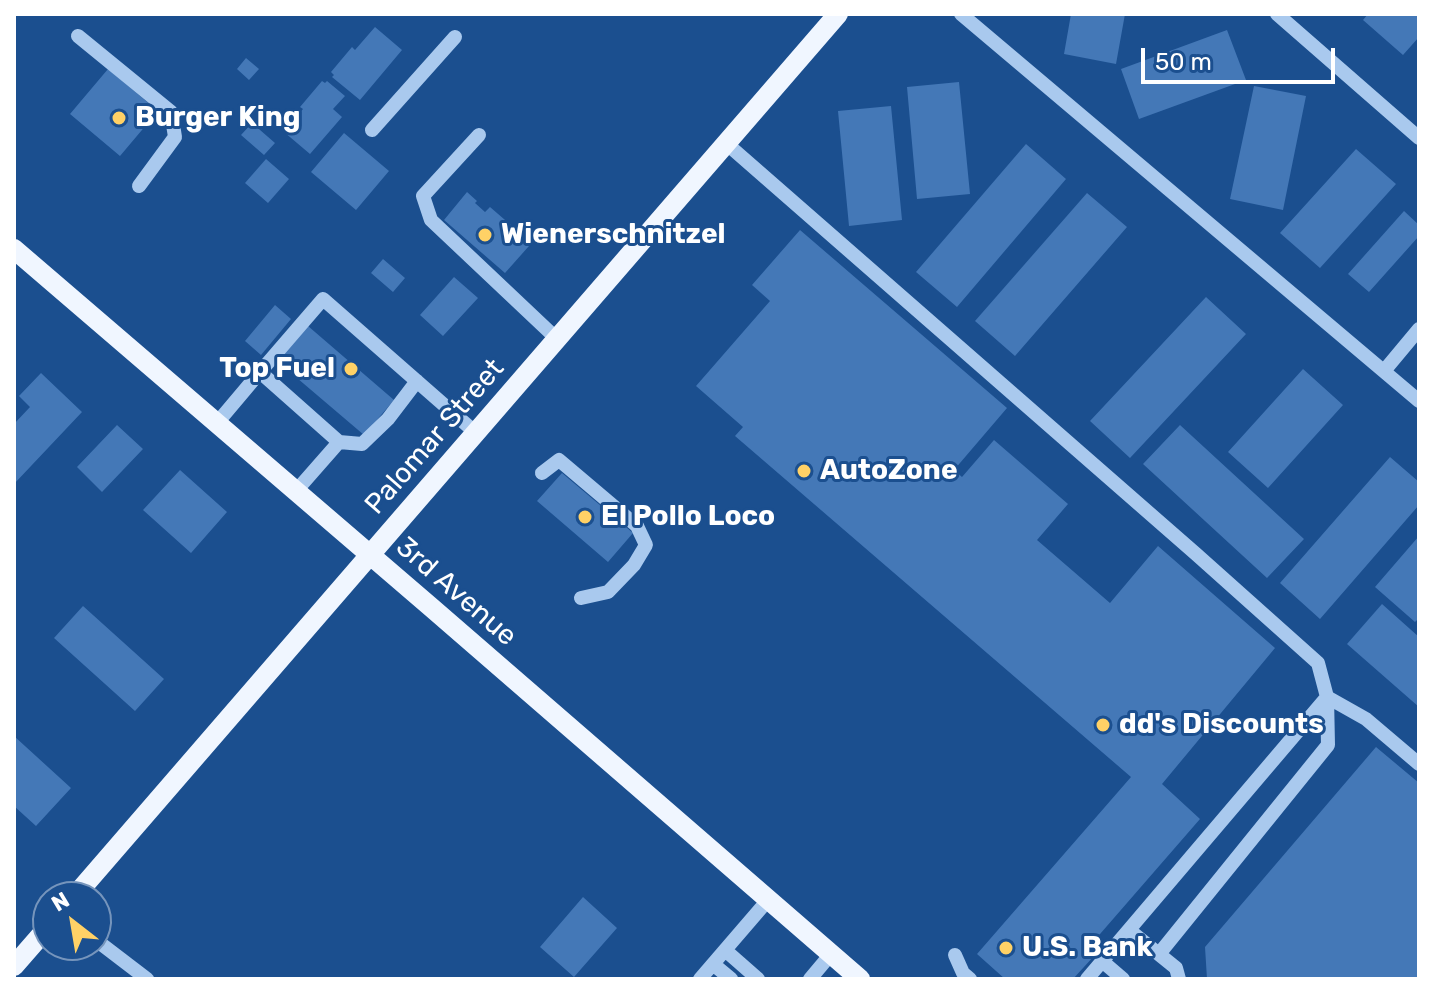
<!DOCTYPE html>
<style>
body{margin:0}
#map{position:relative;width:1433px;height:993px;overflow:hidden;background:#1b4f8f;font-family:Rubik,sans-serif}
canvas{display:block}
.frame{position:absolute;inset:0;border:16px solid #fff;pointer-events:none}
.north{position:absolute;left:32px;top:881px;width:80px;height:80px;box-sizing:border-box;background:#1b4f8f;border:2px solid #7695bc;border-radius:50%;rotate:329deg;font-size:22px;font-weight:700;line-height:32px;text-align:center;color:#fff}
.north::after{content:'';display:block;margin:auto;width:28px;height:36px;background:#ffd166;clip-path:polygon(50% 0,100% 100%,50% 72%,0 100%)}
.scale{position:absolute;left:1141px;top:48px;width:194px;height:36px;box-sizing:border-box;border:4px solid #fff;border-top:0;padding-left:10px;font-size:24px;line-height:28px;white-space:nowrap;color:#fff;-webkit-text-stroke:6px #1b4f8f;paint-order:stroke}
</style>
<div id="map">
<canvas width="1433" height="993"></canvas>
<div class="frame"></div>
<div class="north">N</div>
<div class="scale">50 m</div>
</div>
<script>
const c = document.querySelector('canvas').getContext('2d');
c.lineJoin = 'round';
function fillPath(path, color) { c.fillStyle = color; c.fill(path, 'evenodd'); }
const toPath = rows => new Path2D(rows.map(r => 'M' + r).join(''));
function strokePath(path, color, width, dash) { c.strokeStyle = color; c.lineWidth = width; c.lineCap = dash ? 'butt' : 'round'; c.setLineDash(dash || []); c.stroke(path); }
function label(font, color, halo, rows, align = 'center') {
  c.font = font + ' Rubik,sans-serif'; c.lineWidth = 6; c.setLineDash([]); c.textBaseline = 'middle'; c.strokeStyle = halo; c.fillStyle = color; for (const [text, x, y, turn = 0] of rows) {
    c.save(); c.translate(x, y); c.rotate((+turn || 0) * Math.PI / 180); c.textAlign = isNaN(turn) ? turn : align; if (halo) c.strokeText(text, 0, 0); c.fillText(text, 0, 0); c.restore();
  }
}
const building = toPath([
 [1071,14,1125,14,1116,64,1064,54],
 [1368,14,1419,14,1419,37,1403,55,1363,20],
 [375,27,402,50,360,100,332,77,334,75,331,72,352,47,355,50],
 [1227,30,1246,80,1139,119,1121,69],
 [246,58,259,69,249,80,237,69],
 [108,69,158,111,120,156,70,114],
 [322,81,325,83,327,81,345,96,333,109,342,117,310,154,284,132,303,109,300,107],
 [959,82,970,194,917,199,907,87],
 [1254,86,1306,96,1283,210,1230,199],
 [891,106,902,220,849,226,838,111],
 [252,123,275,143,264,155,241,135],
 [344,133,389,171,356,210,311,172],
 [1026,144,1066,179,957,307,916,272],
 [1356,149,1396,184,1320,268,1280,233],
 [266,159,289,179,268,203,245,183],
 [467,192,477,201,475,203,485,212,490,207,512,226,509,229,529,246,505,273,444,220],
 [1087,193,1127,227,1015,356,975,321],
 [1404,211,1419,225,1419,236,1369,292,1348,274],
 [800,230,1007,408,954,470,962,477,994,440,1068,504,1037,540,1110,603,1158,546,1275,648,1162,784,1200,819,1087,949,1094,956,1073,979,1005,979,977,954,1131,777,735,436,743,427,696,386,770,301,752,285],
 [383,259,405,278,393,292,371,273],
 [454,277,478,298,443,336,420,315],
 [1206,297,1246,334,1130,458,1090,421],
 [275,305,291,319,261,355,245,341],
 [308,326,394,400,364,435,277,361],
 [1303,369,1343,405,1268,488,1228,452],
 [41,373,82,412,14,484,14,424,30,407,19,396],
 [117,425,143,449,102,492,77,467],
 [1180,425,1304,539,1267,578,1143,464],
 [1390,457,1419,482,1419,505,1320,619,1280,583],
 [180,470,227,512,191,553,143,510],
 [562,473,633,533,608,562,537,501],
 [1419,536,1419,618,1415,622,1375,587],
 [1382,604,1419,637,1419,707,1347,644],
 [83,606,164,679,135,711,54,638],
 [14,736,71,788,36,826,14,806],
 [1376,747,1419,783,1419,979,1207,979,1205,947],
 [583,897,617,928,574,977,540,947]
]);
const minor = toPath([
 [961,14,1419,401],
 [1277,14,1419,138],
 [78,36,171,112,175,137,139,186],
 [372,130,455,37],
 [479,135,423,196,431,220,557,339],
 [727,144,1196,554,1318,663,1327,697,1087,979],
 [1384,371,1419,329],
 [260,372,323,299,476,433],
 [217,423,260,372,339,442,296,491],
 [339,442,362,444,388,419,417,381],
 [542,473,559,460,637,526,646,545,634,565,608,592,581,598],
 [1327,697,1366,719,1419,764],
 [1129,930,1176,968,1179,979],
 [96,940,147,979],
 [725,950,758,979],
 [1159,954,1328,745,1327,697],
 [955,955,963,973,970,979],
 [1102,961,1123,979],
 [713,964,731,979],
 [700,979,768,900],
 [810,979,831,954]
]);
const major = toPath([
 [14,249,432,608,860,979],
 [74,897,838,14],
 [14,966,48,927]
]);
const markers = [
 [119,118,8,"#ffd166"],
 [485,235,8,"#ffd166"],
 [351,369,8,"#ffd166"],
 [804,471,8,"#ffd166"],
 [585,517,8,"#ffd166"],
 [1103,725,8,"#ffd166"],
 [1006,948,8,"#ffd166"]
];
const poiNames = [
 ["Burger King",135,118],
 ["Wienerschnitzel",501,235],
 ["Top Fuel",335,369,"right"],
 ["AutoZone",820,471],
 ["El Pollo Loco",601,517],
 ["dd's Discounts",1119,725],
 ["U.S. Bank",1022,948]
];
const streetNames = [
 ["Palomar Street",435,437,-49],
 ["3rd Avenue",456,592,41]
];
fillPath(building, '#4478b7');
strokePath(minor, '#a9c9ee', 14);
strokePath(major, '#f0f6ff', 20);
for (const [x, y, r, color] of markers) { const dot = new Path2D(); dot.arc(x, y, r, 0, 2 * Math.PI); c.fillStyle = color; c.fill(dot); strokePath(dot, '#1b4f8f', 3); }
label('bold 28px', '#fff', '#1b4f8f', poiNames, 'left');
label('28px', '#fff', '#1b4f8f', streetNames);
</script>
